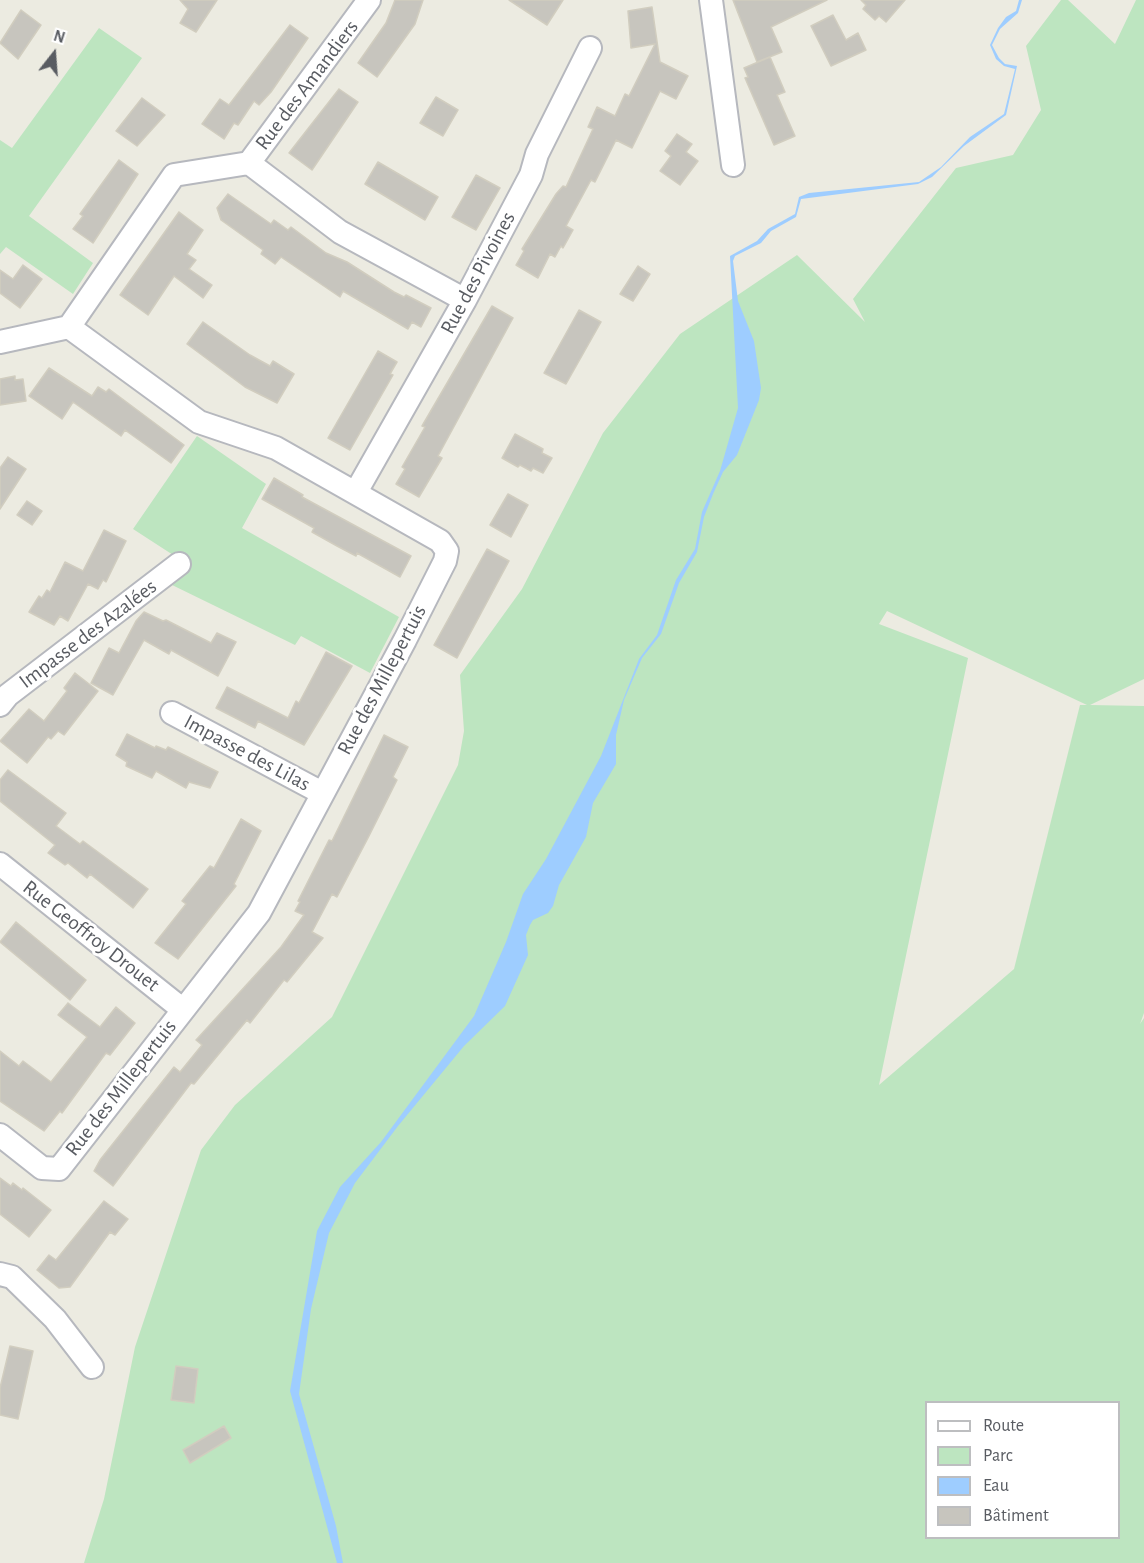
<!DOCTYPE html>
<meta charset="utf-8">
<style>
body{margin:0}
#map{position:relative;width:1144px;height:1563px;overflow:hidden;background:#ecebe1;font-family:"Alegreya Sans",sans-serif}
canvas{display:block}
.legend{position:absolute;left:925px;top:1401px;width:195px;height:138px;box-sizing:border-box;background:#fff;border:2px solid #bdbec0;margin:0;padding:8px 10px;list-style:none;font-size:18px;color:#595c62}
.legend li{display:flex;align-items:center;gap:12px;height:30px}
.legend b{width:30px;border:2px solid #bdbec0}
.north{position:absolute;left:24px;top:24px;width:60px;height:60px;-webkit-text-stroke:4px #fff;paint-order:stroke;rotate:17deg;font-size:16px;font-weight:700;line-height:24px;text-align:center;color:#595c62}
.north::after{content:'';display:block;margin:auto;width:21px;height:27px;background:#595c62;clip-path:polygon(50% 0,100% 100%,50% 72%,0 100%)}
</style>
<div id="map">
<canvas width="1144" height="1563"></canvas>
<ul class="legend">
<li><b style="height:8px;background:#fff"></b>Route</li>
<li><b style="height:16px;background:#bde5c0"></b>Parc</li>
<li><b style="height:16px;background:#9ecdff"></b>Eau</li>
<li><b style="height:16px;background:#c7c5be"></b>Bâtiment</li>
</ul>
<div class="north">N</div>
</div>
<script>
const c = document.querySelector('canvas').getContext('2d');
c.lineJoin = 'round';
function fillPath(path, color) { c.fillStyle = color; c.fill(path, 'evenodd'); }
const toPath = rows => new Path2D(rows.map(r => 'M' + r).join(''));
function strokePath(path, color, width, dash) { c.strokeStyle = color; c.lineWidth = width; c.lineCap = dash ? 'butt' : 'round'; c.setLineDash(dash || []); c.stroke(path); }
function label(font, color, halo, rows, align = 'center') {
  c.font = font + ' "Alegreya Sans",sans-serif'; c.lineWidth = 6; c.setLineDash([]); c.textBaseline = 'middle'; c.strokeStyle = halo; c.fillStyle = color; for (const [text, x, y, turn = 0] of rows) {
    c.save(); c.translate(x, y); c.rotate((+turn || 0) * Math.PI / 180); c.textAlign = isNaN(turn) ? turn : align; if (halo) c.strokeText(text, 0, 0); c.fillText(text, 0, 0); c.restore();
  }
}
const green = toPath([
 [1061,0,1068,0,1115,44,1136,0,1144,0,1144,679,1090,705,1144,706,1144,1013,1140,1024,1144,1018,1144,1563,84,1563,104,1499,135,1347,201,1150,235,1105,332,1017,458,765,464,731,460,675,522,589,603,433,680,334,797,255,865,322,853,299,956,168,1013,155,1041,110,1026,46],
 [887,611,1087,705,1080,705,1014,969,879,1085,968,658,879,624],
 [926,1402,1118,1402,1118,1538,926,1538],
 [99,28,142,58,29,216,93,263,73,294,6,247,0,254,0,140,12,148],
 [197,436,266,484,242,528,399,617,370,673,301,636,295,645,170,584,187,564,133,529]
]);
const water = toPath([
 [1019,0,1022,0,1018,13,1000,29,992,45,999,58,1005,64,1017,66,1006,115,964,146,932,177,918,184,801,199,796,217,771,231,761,243,735,256,733,261,738,301,754,341,761,388,759,400,737,455,723,472,713,494,704,517,697,552,679,583,661,634,642,658,624,700,616,735,616,764,593,803,586,837,559,885,553,906,548,913,533,920,530,925,526,935,528,955,505,1006,464,1046,398,1126,355,1183,329,1233,311,1309,299,1394,336,1526,343,1563,337,1563,290,1391,317,1231,340,1187,381,1142,474,1016,506,942,523,894,546,859,601,756,639,659,657,635,676,580,695,549,702,512,720,471,738,408,730,256,757,241,768,229,795,214,799,197,809,193,919,182,941,167,970,137,1004,114,1015,69,1004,66,996,59,990,45,998,28,1006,17,1016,11]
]);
const building = toPath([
 [180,0,217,0,196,32,180,23,188,9,180,0],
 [395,0,423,0,415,24,377,77,358,63,386,23,395,0],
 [509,0,563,0,547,25,509,0],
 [733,0,827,0,771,27,782,52,757,62,733,0],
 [861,0,905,0,886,22,879,16,875,20,863,9,866,5,861,0],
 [652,7,660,62,688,76,676,99,660,91,632,148,616,140,595,182,591,180,566,226,573,230,563,248,561,246,555,257,550,254,538,278,516,265,524,251,522,249,556,194,563,186,566,187,593,129,588,127,597,107,615,116,625,94,629,96,655,44,631,48,628,11,652,7],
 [21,10,41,25,18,59,0,43,21,10],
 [833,15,846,40,858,33,866,50,831,66,811,26,833,15],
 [290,25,308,38,271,92,259,105,254,101,238,125,234,123,224,139,202,124,220,99,229,105,290,25],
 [770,57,785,92,777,95,795,136,774,145,745,78,748,77,744,68,770,57],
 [339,89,358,102,312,170,289,153,339,89],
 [436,97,458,110,443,136,420,123,436,97],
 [142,98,165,115,137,146,116,131,142,98],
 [677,134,692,144,686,152,698,161,680,185,660,171,671,156,665,151,677,134],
 [119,160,138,174,93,243,73,229,83,216,80,214,119,160],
 [378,162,438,197,425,220,365,184,378,162],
 [476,175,500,188,476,230,452,217,476,175],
 [228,194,271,224,274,220,288,230,291,227,326,253,347,262,394,292,404,297,406,295,431,308,421,327,412,322,408,329,343,291,340,297,281,257,275,264,261,254,263,250,221,220,217,208,228,194],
 [179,212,203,230,187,254,196,260,189,269,212,285,203,298,174,276,148,315,120,295,179,212],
 [23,265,42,279,20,308,0,293,0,270,13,279,23,265],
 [638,266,650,274,633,301,620,294,638,266],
 [492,306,513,318,438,456,442,458,419,497,396,484,405,469,402,467,425,427,422,426,492,306],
 [579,310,601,322,566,384,544,373,579,310],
 [203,322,250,355,270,366,273,361,294,374,277,403,245,387,187,344,203,322],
 [378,351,397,362,390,374,393,375,350,450,328,438,378,351],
 [49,368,92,396,98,387,106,392,109,389,184,445,171,463,125,430,121,436,73,402,62,419,29,396,49,368],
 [15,376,15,380,23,379,26,401,0,405,0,379,15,376],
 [515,434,543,449,542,453,552,458,543,473,533,468,531,471,520,465,518,467,502,458,515,434],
 [8,457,26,469,0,509,0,468,8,457],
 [274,478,303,495,302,497,411,556,400,577,357,553,356,556,337,546,312,532,314,528,262,499,274,478],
 [508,494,528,505,511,537,490,525,508,494],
 [27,501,42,511,32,525,17,515,27,501],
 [104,530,126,541,106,582,103,580,98,589,88,584,68,621,60,616,54,625,29,612,39,596,42,598,47,590,50,592,65,562,83,571,104,530],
 [487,549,509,561,457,658,434,645,487,549],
 [144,612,163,621,166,620,211,643,217,633,236,642,218,676,171,650,169,654,144,640,113,695,91,683,109,648,119,653,136,621,144,612],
 [326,652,352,666,304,745,258,721,255,728,216,708,227,687,288,718,296,701,299,703,326,652],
 [75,673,98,691,64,735,58,731,51,739,48,737,27,763,0,741,29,709,44,721,67,691,64,688,75,673],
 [127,734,155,748,156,746,166,750,168,747,218,772,210,788,189,782,186,788,156,771,152,778,126,766,127,762,116,755,127,734],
 [384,735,408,747,393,777,397,780,368,838,337,897,332,894,312,932,323,938,287,982,284,980,250,1023,247,1020,194,1084,191,1083,113,1186,94,1171,100,1160,174,1067,180,1072,189,1061,202,1045,196,1040,281,947,304,915,295,911,300,902,298,901,329,840,332,841,384,735],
 [8,770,66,813,56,826,80,844,83,841,148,889,133,908,90,874,87,878,68,863,65,865,48,853,55,845,0,801,0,780,8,770],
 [241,819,261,831,234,884,236,886,178,959,155,943,186,904,182,901,210,866,214,868,241,819],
 [16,922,86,980,70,1000,0,942,16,922],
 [68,1003,100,1027,116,1007,135,1023,110,1055,106,1053,62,1113,60,1111,44,1131,0,1101,0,1051,19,1066,23,1061,51,1082,87,1037,58,1015,68,1003],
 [0,1178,11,1186,13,1183,22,1190,23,1188,51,1210,29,1237,0,1214,0,1178],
 [104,1201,128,1219,115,1235,110,1232,70,1287,59,1288,37,1270,49,1255,56,1260,104,1201],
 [10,1346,33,1351,18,1419,0,1415,0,1388,10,1346],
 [176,1366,198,1369,194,1403,171,1400,176,1366],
 [224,1426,231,1438,190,1463,183,1450,224,1426]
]);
const minor = toPath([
 [711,0,733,165],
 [249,163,340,232,465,300],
 [69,327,174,175,249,163,369,0],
 [0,342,69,327,199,422,276,448,440,541,447,551,445,561,405,640,259,913,59,1169,42,1168,0,1135],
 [356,492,465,300,531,175,537,154,590,48],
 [0,705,8,695,179,564],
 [172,713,322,793],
 [0,864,182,1009],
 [0,1274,12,1277,55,1319,92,1367]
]);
const streetNames = [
 ["Rue des Amandiers",307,85,-53],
 ["Rue des Pivoines",478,273,-62],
 ["Impasse des Azalées",88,634,-37],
 ["Rue des Millepertuis",382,680,-62],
 ["Impasse des Lilas",247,753,28],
 ["Rue Geoffroy Drouet",91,936,38],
 ["Rue des Millepertuis",121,1088,-52]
];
fillPath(green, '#bde5c0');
fillPath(water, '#9ecdff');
fillPath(building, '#c7c5be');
strokePath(building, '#d1cdbf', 1.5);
strokePath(minor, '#b6b8be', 26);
strokePath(minor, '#fff', 22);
label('21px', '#595c62', '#fff', streetNames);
</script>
